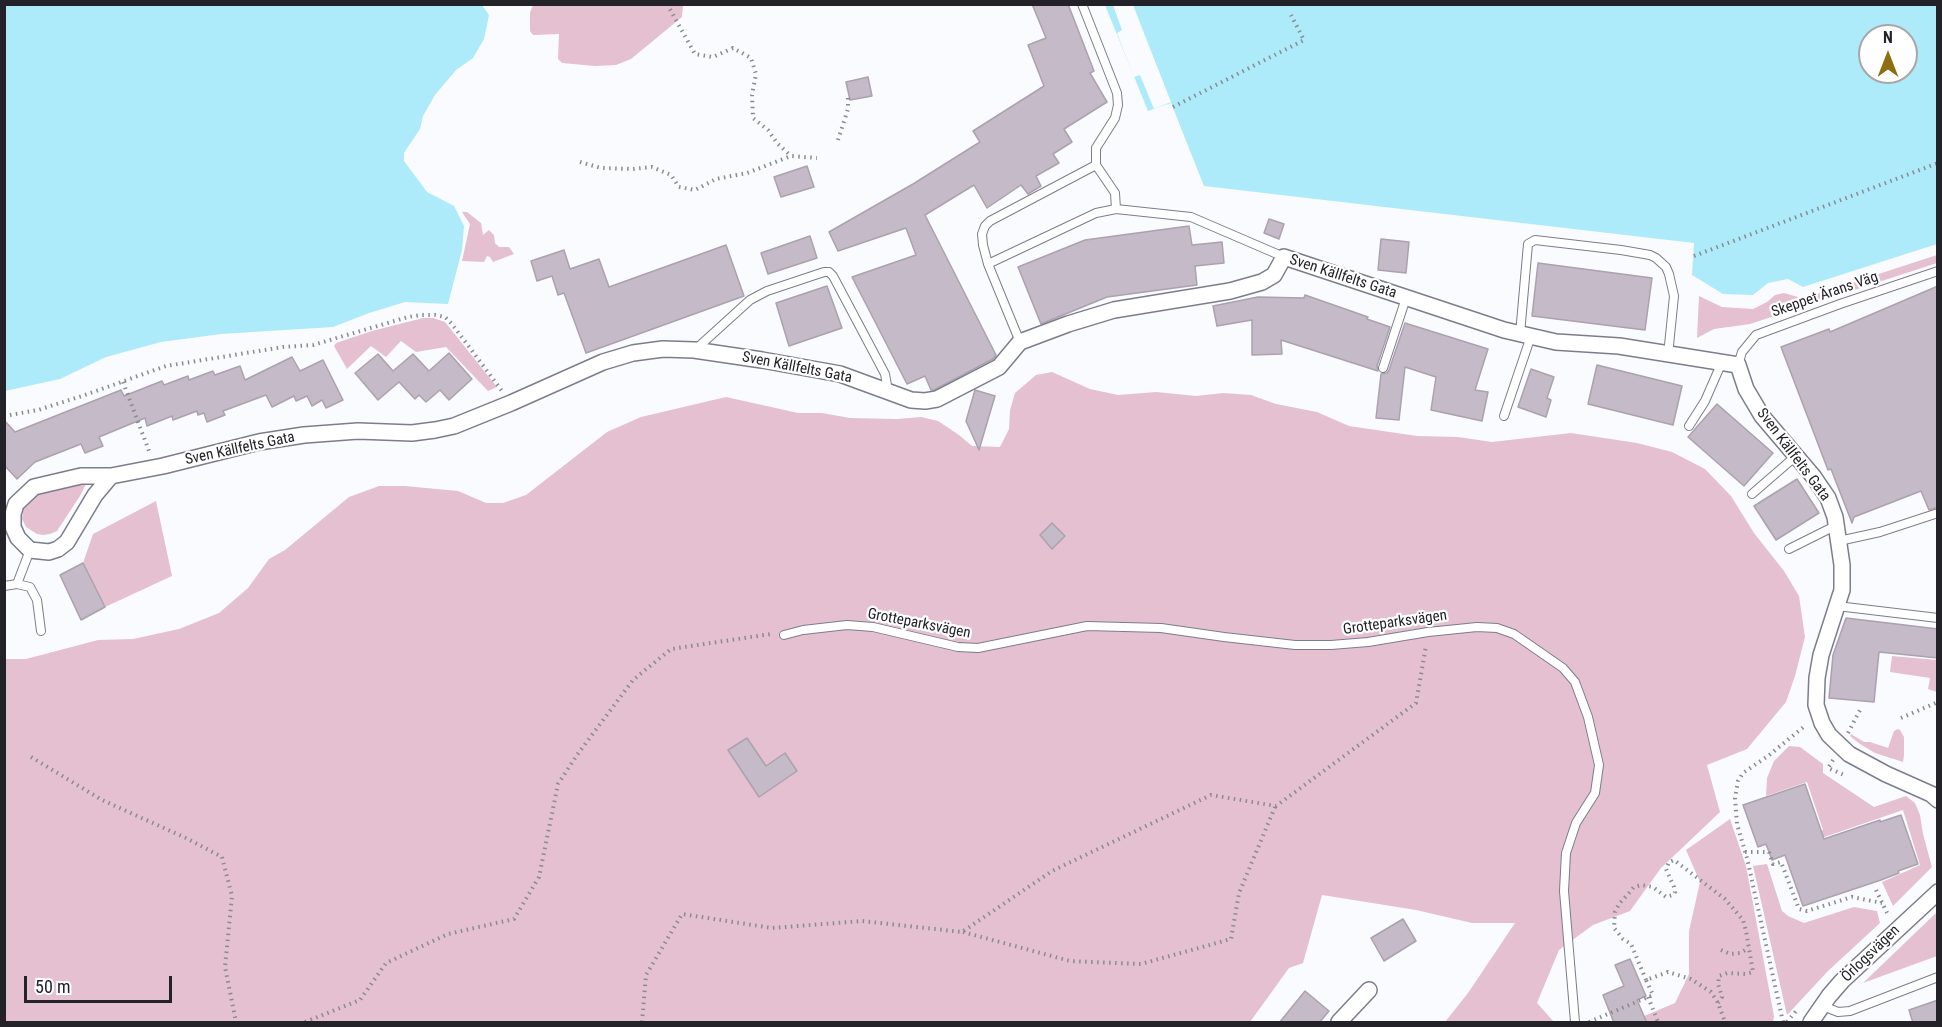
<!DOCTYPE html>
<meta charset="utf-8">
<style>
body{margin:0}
#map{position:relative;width:1942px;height:1027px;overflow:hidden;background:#fafbfe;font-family:"Roboto Condensed",sans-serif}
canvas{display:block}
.frame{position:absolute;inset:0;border:6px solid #222228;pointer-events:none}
.north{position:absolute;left:1858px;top:24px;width:60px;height:60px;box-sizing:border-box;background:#fff;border:2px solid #a7a7a9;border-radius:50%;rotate:0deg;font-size:16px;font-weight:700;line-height:24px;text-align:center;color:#222228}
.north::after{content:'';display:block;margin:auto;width:21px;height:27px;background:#8d6f12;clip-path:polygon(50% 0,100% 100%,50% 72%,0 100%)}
.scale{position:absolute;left:24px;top:976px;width:148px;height:27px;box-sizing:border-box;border:3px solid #222228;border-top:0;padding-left:8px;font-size:18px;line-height:21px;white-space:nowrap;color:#222228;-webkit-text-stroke:4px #fff;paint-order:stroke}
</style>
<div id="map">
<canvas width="1942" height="1027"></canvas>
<div class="frame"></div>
<div class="north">N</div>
<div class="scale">50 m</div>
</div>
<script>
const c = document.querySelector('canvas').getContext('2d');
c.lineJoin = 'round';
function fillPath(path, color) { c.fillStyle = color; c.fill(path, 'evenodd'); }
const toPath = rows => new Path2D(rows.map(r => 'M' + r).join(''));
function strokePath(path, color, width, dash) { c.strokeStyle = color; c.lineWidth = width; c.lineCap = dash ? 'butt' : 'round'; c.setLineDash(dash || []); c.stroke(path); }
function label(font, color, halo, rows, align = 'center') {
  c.font = font + ' "Roboto Condensed",sans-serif'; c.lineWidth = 4.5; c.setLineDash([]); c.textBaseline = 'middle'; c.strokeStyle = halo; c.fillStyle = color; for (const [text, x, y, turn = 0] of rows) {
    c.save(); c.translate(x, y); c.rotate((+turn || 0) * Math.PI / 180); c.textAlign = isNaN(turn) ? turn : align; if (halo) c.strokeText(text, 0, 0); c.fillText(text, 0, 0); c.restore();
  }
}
const green = toPath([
 [533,5,533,4,683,5,682,17,631,59,616,65,595,66,562,63,558,59,559,34,533,35,530,31,530,13],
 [462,212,467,212,481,223,483,235,489,230,494,235,495,243,499,247,509,247,514,254,493,262,490,257,487,256,484,262,462,261,470,224],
 [1937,255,1937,263,1750,324,1714,329,1697,338,1699,296,1722,307,1753,309,1767,302,1775,295,1784,293,1798,297,1808,297],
 [423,318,433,318,445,322,497,387,488,391,446,347,416,352,401,341,386,357,371,346,347,369,334,346,336,343,372,331],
 [1052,372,1090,389,1118,395,1156,392,1196,396,1223,393,1251,395,1276,404,1317,412,1349,426,1417,436,1458,437,1492,442,1571,433,1637,443,1672,452,1705,469,1731,496,1754,533,1784,571,1799,596,1805,637,1795,676,1786,702,1747,749,1707,765,1720,812,1661,868,1630,911,1593,925,1559,950,1537,1003,1554,1022,1445,1022,1468,993,1515,923,1472,923,1416,910,1322,895,1303,963,1289,968,1250,1022,5,1022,4,659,26,659,98,640,133,639,179,629,219,613,248,588,269,559,285,550,349,497,379,486,405,486,458,491,486,503,503,503,526,495,607,432,641,417,726,397,798,413,822,413,850,418,897,419,921,417,938,421,959,435,972,446,1000,447,1009,429,1010,410,1015,393,1036,375],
 [83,482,86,484,80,496,57,531,50,534,43,535,37,534,26,527,22,519,23,507,33,496,40,493],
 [156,501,172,576,105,607,83,563,93,534],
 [1892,656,1937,660,1937,692,1928,689,1930,678,1890,672],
 [1898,729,1900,730,1904,737,1904,755,1903,762,1875,753,1860,744,1850,736,1851,734,1864,742,1870,742,1888,748,1894,731],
 [1789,746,1800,747,1823,764,1823,773,1874,807,1906,796,1915,803,1920,815,1923,834,1932,867,1893,906,1882,882,1920,865,1903,810,1807,843,1805,837,1823,830,1807,782,1766,796,1767,778,1774,761],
 [1730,819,1746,866,1774,1016,1773,1022,1647,1022,1644,1016,1675,1003,1689,974,1689,931,1700,882,1686,850],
 [1767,864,1782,911,1788,916,1804,923,1854,907,1877,911,1880,923,1828,971,1787,1015,1753,866],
 [1937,912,1937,956,1863,983]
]);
const water = toPath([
 [4,5,482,5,489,15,484,39,473,58,456,70,435,95,423,116,420,129,404,153,404,161,427,192,454,206,464,226,462,250,448,304,405,302,369,313,333,327,221,334,161,342,106,357,60,379,5,391],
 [1105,5,1937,5,1937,244,1803,287,1788,279,1768,283,1753,295,1723,294,1692,275,1694,243,1204,186,1171,103,1148,111],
 [1870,36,1906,36,1906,72,1870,72]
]);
const pier = toPath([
 [1113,5,1133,5,1171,102,1154,109,1140,75,1134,77,1117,33,1122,30]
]);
const building = toPath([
 [1032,4,1068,4,1094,71,1090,73,1107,102,1064,129,1072,142,1053,154,1059,163,1036,176,1041,186,1028,194,1021,185,987,208,974,185,925,215,996,355,993,359,934,390,931,390,925,376,907,384,852,277,916,255,906,228,838,251,829,232,913,184,980,142,973,131,1044,86,1028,45,1046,38,1032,4],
 [868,77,872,96,850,100,846,82,868,77],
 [807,166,814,187,781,197,774,177,807,166],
 [1269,219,1284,224,1279,239,1264,233,1269,219],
 [1189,226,1192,245,1222,242,1224,263,1195,266,1197,285,1107,297,1041,324,1018,267,1085,240,1189,226],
 [810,236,817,258,768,274,761,253,810,236],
 [1381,239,1409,242,1406,273,1378,270,1381,239],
 [726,245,744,296,586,353,564,293,558,295,552,276,537,281,531,261,564,250,570,269,599,259,609,287,726,245],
 [1538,263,1652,278,1645,330,1532,316,1538,263],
 [827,286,842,328,789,346,776,303,827,286],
 [1938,286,1938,507,1929,510,1921,491,1854,517,1852,523,1831,469,1828,470,1781,347,1829,329,1830,332,1938,286],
 [1305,295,1368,317,1367,319,1390,327,1377,366,1378,371,1281,340,1282,354,1252,355,1252,320,1217,326,1213,306,1258,297,1304,298,1305,295],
 [1405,323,1488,349,1475,390,1488,392,1482,421,1431,410,1436,377,1405,367,1399,420,1376,418,1381,374,1387,373,1389,370,1405,323],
 [449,353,472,379,449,400,440,390,426,402,419,395,415,399,399,382,378,400,355,373,378,354,393,371,413,354,429,371,449,353],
 [292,357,300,371,323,360,343,400,326,408,322,400,312,406,307,396,296,401,294,396,272,407,266,395,223,411,225,415,207,422,204,413,198,415,197,411,173,420,172,416,147,426,145,418,99,437,103,446,85,453,81,444,35,462,17,479,4,465,4,420,15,432,121,390,124,396,162,381,164,385,188,376,189,380,213,371,215,375,240,366,245,380,292,357],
 [1597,365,1682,386,1673,425,1588,404,1597,365],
 [1531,369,1554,377,1547,398,1551,400,1546,417,1518,407,1531,369],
 [975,390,995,396,979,450,966,421,975,390],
 [1717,404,1773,453,1744,486,1688,437,1717,404],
 [1797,479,1819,513,1776,540,1754,506,1797,479],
 [1052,523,1065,536,1052,549,1040,535,1052,523],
 [83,563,105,607,81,620,60,575,83,563],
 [1846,618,1938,629,1938,658,1879,652,1874,702,1829,698,1833,655,1846,618],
 [747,738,766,766,785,753,797,771,759,797,728,750,747,738],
 [1805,784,1824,839,1880,820,1880,822,1901,815,1918,864,1898,871,1899,873,1881,880,1803,906,1785,855,1772,860,1766,844,1758,847,1743,805,1805,784],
 [1403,919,1416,941,1384,961,1371,938,1403,919],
 [1630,959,1646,996,1637,1000,1647,1023,1614,1023,1603,995,1624,986,1615,965,1630,959],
 [1305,991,1329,1011,1319,1023,1279,1023,1305,991],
 [1938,1000,1938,1023,1913,1023,1909,1010,1938,1000]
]);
const path = toPath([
 [667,4,695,54,713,57,733,48,751,58,756,74,752,95,753,118,768,130,777,143,791,156],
 [1173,107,1304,40,1291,15],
 [838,140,848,109,848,96],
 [580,162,601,168,633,169,652,167,671,175,679,187,695,190,716,179,747,173,791,156,817,158],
 [1694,256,1938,163],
 [123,382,149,451],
 [4,416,38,410,82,396,166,366,283,347,313,345,408,317,421,315,435,315,445,317,452,324,502,391],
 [1901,718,1938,702],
 [1848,733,1860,710],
 [31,757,102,800,186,838,222,857,232,896,225,967,236,1022],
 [1833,760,1828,768,1844,775],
 [1745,852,1769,852,1773,864,1781,862,1799,909,1807,911,1852,897,1882,903],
 [1876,890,1889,917],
 [963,932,1070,961,1141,964,1231,939,1239,893,1275,807],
 [1721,950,1730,954,1740,953,1749,948],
 [1646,980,1631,944,1623,939,1614,928,1615,912,1619,904,1629,893,1634,887,1641,885,1653,887,1666,897,1673,895,1675,892,1674,887,1666,869,1669,862,1674,860,1725,899,1743,920,1746,931,1753,972,1746,974,1727,973,1719,976,1718,984,1722,997,1718,1003],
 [1648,997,1658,1022],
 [305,1022,360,1000,386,963,448,934,514,919,539,877,558,784,577,755,633,680,671,649,771,634],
 [642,1022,646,975,682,914,772,928,862,921,962,932,1052,871,1211,795,1276,806,1416,703,1426,646],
 [1589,1022,1653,995,1646,980,1668,972,1691,979,1711,992,1718,1003,1725,1022],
 [1783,1022,1747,858,1737,824,1735,798,1738,781,1743,773,1768,756,1806,725],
 [1787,1022,1796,1011]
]);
const service = toPath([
 [1082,4,1117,93,1118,105,1115,118,1096,148,1096,165,1115,193,1116,209],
 [988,264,983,245,982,234,985,226,990,221,1096,165],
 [1520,334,1528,244,1535,240,1621,250,1650,255,1656,258,1666,267,1669,274,1674,296,1668,355],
 [1020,342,988,264,1096,213,1116,209,1191,217,1284,257],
 [696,349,750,300,767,291,824,272,829,272,833,276,885,374,888,391],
 [1738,365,1742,352,1756,335,1840,304,1938,271],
 [1383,368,1406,298],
 [1504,416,1531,336],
 [1689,426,1705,401,1722,362],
 [1752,494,1797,455],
 [1839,541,1880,532,1938,513],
 [1789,549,1837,525],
 [17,584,30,587,37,600,41,631],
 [4,586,17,584,30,550],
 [1837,606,1938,618],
 [784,635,803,630,847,625,873,627,958,647,978,648,1087,626,1161,628,1224,637,1295,645,1331,645,1368,642,1428,632,1477,627,1497,628,1514,634,1563,668,1575,682,1588,717,1599,765,1595,793,1576,823,1566,853,1564,891,1575,1022],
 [1823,1006,1838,1012,1850,1011,1938,977]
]);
const minor = toPath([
 [111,476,95,495,67,542,58,549,49,552,30,550,18,538,13,527,13,514,16,504,34,487,81,476,111,476,163,466,259,442,304,435,358,431,412,433,435,430,454,426,511,403,603,362,633,353,663,349,694,350,762,360,840,374,911,400,925,401,937,399,999,367,1020,342,1068,324,1114,310,1230,291,1262,282,1274,275,1284,257,1504,330,1556,342,1619,346,1738,365,1746,389,1762,416,1813,476,1828,498,1835,517,1842,565,1842,590,1821,655,1817,678,1816,705,1822,723,1829,735,1849,754,1886,774,1931,794,1938,800],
 [1339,1022,1369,990],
 [1811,1022,1829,996,1842,981,1938,892]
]);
const streetNames = [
 ["Sven Källfelts Gata",1343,277,18],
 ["Skeppet Ärans Väg",1825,295,-19],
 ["Sven Källfelts Gata",797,368,11],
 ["Sven Källfelts Gata",240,449,-12],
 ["Sven Källfelts Gata",1793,455,53],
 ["Grotteparksvägen",1395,623,-8],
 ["Grotteparksvägen",919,624,11],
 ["Örlogsvägen",1871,954,-44]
];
fillPath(green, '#e4c0d0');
fillPath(water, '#adeafa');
fillPath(pier, '#fafbfe');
fillPath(building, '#c4bac8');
strokePath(building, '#aba1af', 1.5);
strokePath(service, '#7c7d8c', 10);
strokePath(minor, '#7c7d8c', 18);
strokePath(path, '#8a8b8f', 4, [1.5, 4.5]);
strokePath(service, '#fff', 8);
strokePath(minor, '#fff', 15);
label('15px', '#222228', '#fff', streetNames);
</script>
